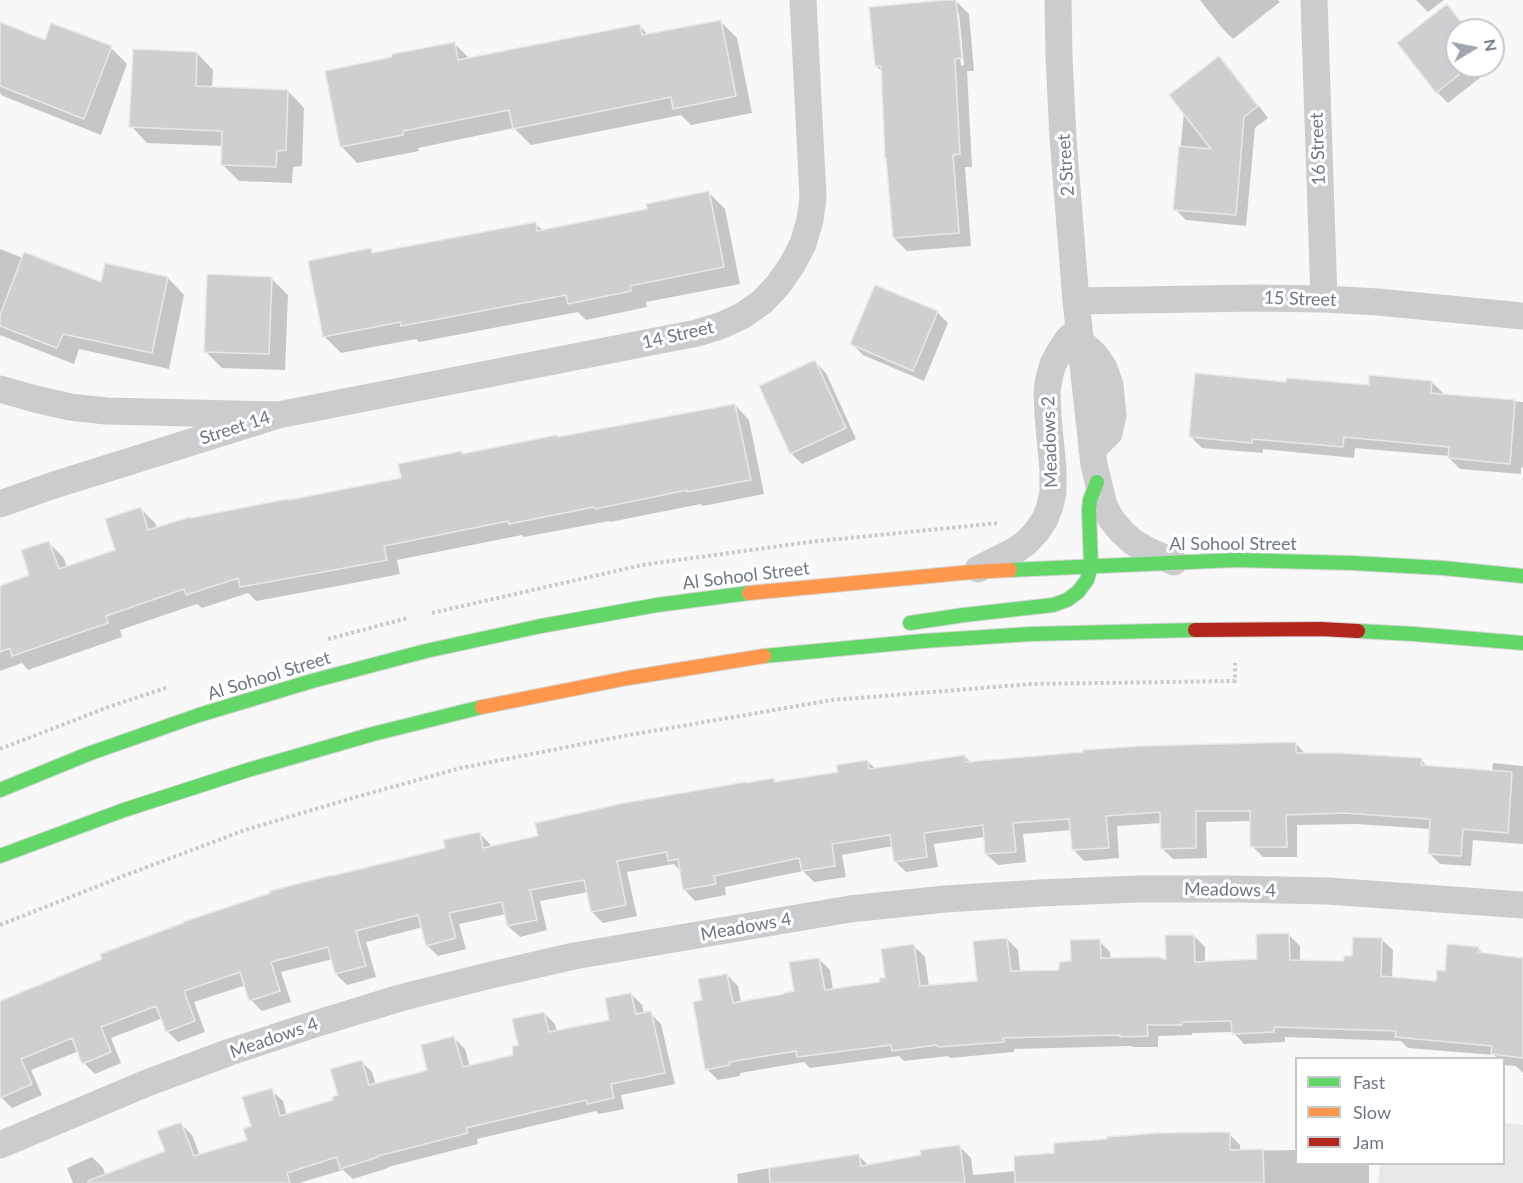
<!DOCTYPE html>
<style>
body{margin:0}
#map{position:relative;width:1523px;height:1183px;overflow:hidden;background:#f8f8f8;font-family:Lato,sans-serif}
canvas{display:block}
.legend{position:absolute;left:1295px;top:1057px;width:210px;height:108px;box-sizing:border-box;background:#fff;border:2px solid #c4c9ce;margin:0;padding:8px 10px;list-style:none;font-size:18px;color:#6c7884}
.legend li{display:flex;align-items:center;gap:12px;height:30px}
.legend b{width:30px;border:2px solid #c4c9ce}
.north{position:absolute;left:1445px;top:18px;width:60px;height:60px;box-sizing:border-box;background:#fff;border:2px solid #c4c9ce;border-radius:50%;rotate:80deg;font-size:16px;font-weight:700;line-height:24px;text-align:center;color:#6c7884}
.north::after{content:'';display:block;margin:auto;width:21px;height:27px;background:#9da5ad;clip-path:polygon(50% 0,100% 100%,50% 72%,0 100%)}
</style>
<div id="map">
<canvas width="1523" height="1183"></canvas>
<ul class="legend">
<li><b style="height:8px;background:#63d668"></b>Fast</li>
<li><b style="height:8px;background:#ff974d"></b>Slow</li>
<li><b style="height:8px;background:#b3261e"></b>Jam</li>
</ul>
<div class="north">N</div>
</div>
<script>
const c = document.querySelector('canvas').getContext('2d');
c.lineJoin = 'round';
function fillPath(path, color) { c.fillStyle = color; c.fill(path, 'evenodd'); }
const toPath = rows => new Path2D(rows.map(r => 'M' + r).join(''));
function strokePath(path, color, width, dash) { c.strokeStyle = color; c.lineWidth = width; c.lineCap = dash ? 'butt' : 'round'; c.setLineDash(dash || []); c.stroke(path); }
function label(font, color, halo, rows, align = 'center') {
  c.font = font + ' Lato,sans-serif'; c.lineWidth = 6; c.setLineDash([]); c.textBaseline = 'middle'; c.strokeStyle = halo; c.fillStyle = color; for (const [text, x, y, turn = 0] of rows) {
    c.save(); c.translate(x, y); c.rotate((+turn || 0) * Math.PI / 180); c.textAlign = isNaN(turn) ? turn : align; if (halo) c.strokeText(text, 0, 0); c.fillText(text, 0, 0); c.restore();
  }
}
const green = toPath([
 [1504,1123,1523,1125,1523,1183,1378,1183,1380,1164,1504,1164]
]);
const shadow = toPath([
 [1200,0,1278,0,1280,2,1233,39,1222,28],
 [1416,0,1444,0,1428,12],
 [956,1,969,14,974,71,967,71,972,167,965,167,971,246,907,251,894,238,883,72,876,66],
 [956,13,959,13,964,65,961,66],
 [1446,6,1468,30,1457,30,1457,66,1493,66,1493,63,1495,66,1448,103,1437,92],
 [721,22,737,38,752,113,691,125,681,115,531,145,514,128,418,148,419,151,357,163,341,146,454,43,470,59,640,26,649,36],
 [0,24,46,41,111,48,127,64,101,135,3,96,0,93],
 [197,53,213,70,212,88,288,91,304,108,302,166,293,167,292,183,239,181,222,164,223,146,147,143,131,126],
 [1219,58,1230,69,1268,118,1255,128,1246,226,1186,220,1175,209,1184,111],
 [709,193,725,209,740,284,646,302,647,307,586,320,578,312,419,342,416,339,341,353,324,336,371,250,375,254,535,223,543,231,648,210],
 [0,249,23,258,102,284,106,265,168,278,184,295,169,369,79,349,74,364,0,335],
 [271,278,288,295,285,370,222,368,205,351],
 [937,312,948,323,924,381,863,355,852,344],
 [815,362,826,373,856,439,802,464,791,453],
 [1432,382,1443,393,1443,395,1523,402,1523,468,1521,467,1521,474,1460,469,1449,458,1449,456,1355,448,1354,458,1263,449,1263,453,1202,448,1191,437,1287,384,1370,387],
 [735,405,749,420,764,494,703,506,701,504,610,522,609,521,524,537,522,535,397,560,400,574,338,586,256,601,248,593,202,608,197,604,120,630,122,637,28,670,22,663,0,671,0,587,31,576,49,543,63,557,67,567,117,551,141,509,155,523,157,529,403,479,461,453,464,455],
 [1296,744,1306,754,1421,760,1428,767,1492,772,1493,763,1523,766,1523,844,1473,840,1471,866,1440,864,1429,853,1431,829,1356,824,1297,825,1297,857,1263,857,1252,846,1252,821,1206,822,1207,858,1173,859,1162,848,1162,823,1117,826,1119,858,1084,861,1073,849,1072,830,1023,834,1026,862,998,865,986,854,985,837,934,844,938,867,906,872,895,861,893,846,842,855,846,877,814,882,803,871,725,887,726,895,695,901,684,889,681,872,674,864,627,872,637,916,603,923,592,912,588,892,540,901,547,930,520,937,508,926,506,914,459,924,466,949,438,956,427,945,423,927,366,942,376,977,347,985,336,974,333,959,281,972,291,1002,262,1011,251,1000,246,985,194,1002,205,1032,178,1042,167,1031,163,1018,111,1038,121,1063,95,1074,84,1063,79,1051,31,1070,42,1095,12,1108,0,1096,0,1002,447,849,479,833,490,844,491,848,773,779,777,783,840,774,867,761,876,769,965,756,971,763],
 [1289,935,1300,946,1300,962,1345,963,1381,939,1393,950,1392,978,1437,982,1447,973,1478,948,1484,955,1523,959,1523,1073,1516,1066,1504,1065,1504,1058,1497,1058,1494,1055,1408,1048,1401,1041,1285,1037,1285,1042,1244,1044,1233,1032,1192,1033,1192,1035,1158,1036,1158,1047,1133,1047,1131,1046,1014,1049,1014,1052,950,1058,948,1056,904,1061,899,1056,810,1068,804,1062,740,1073,740,1076,718,1080,707,1069,704,1001,727,975,738,986,741,1003,796,992,819,959,830,970,833,990,881,984,914,946,925,957,929,987,979,983,1007,939,1018,950,1020,972,1061,972,1099,941,1110,952,1111,960,1168,962,1194,936,1205,947,1205,963,1259,960],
 [631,994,642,1005,644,1014,650,1013,661,1024,675,1084,621,1095,624,1109,599,1114,596,1111,477,1139,478,1144,388,1167,388,1168,353,1179,343,1170,299,1183,73,1183,67,1168,92,1157,103,1168,106,1176,167,1152,181,1124,192,1135,200,1156,248,1141,253,1127,271,1090,283,1101,287,1116,335,1101,340,1096,361,1061,372,1072,376,1085,429,1071,454,1038,465,1049,470,1067,515,1056,520,1046,544,1013,555,1024,557,1032,611,1021],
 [1229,1134,1240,1145,1240,1151,1296,1150,1296,1164,1369,1164,1369,1183,738,1183,737,1174,797,1163,799,1165,858,1155,869,1166,922,1156,960,1147,971,1158,973,1175,1016,1171]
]);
const building = toPath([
 [946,0,956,0,962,58,955,59,960,154,953,155,959,233,893,238,886,158,885,158,881,66,875,66,869,7,946,0],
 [1447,4,1467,30,1457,30,1457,66,1470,66,1436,93,1397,43,1447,4],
 [721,20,736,96,673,109,671,97,513,129,509,110,403,131,403,135,340,147,325,71,392,57,392,54,455,42,458,60,640,24,642,35,721,20],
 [0,22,45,40,51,23,112,46,84,119,0,86,0,22],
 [133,49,197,52,196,86,288,90,286,150,277,151,276,167,221,165,222,131,129,127,133,49],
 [1219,56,1258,106,1244,117,1236,215,1173,210,1179,146,1211,149,1169,95,1219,56],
 [709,191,724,267,630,286,631,291,568,304,566,295,401,326,400,322,323,337,308,261,371,248,372,253,536,222,537,231,647,209,646,204,709,191],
 [24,252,101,282,105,263,168,277,152,353,63,334,57,348,0,326,0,315,24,252],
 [207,274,272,277,269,354,204,352,207,274],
 [875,285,938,311,913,371,850,344,875,285],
 [815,360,846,428,790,454,759,386,815,360],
 [1195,373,1286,382,1286,378,1369,385,1369,375,1432,381,1431,393,1515,400,1510,464,1448,458,1449,447,1344,437,1343,447,1252,439,1252,443,1189,437,1195,373],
 [735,404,751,480,687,492,687,490,595,509,594,507,509,524,508,521,384,546,387,560,323,572,240,587,238,578,186,595,184,589,106,616,108,623,12,656,10,648,0,652,0,586,29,575,21,550,49,541,59,569,115,550,105,519,141,507,148,530,190,517,190,518,288,499,289,500,401,478,398,464,462,451,462,454,557,435,557,437,735,404],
 [1296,742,1296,753,1337,753,1422,758,1421,765,1512,772,1508,833,1463,829,1461,856,1428,854,1430,819,1344,813,1286,815,1287,847,1250,847,1250,811,1196,811,1196,848,1161,849,1160,812,1106,816,1109,848,1072,850,1069,819,1013,823,1016,852,985,854,983,825,924,833,927,857,894,862,890,835,832,844,835,866,802,871,799,858,714,876,716,884,683,890,678,859,668,861,667,852,617,861,626,905,591,912,584,880,530,890,537,920,507,926,502,902,449,913,456,938,426,946,418,915,356,931,366,966,335,974,328,947,271,962,280,991,249,1001,240,972,184,991,195,1021,166,1032,156,1006,101,1027,111,1052,82,1064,72,1038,21,1059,32,1084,0,1098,0,1001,102,959,100,954,183,923,183,922,270,893,270,891,332,875,332,876,445,848,443,840,480,832,483,848,538,836,535,823,624,803,746,782,746,783,774,778,774,782,838,772,836,765,868,760,869,769,965,755,966,762,1083,752,1083,750,1142,746,1296,742],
 [1289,933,1290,960,1344,961,1344,956,1352,956,1353,937,1382,938,1381,976,1436,981,1437,970,1445,971,1447,944,1479,947,1478,952,1523,958,1523,1058,1491,1054,1492,1046,1395,1037,1396,1031,1274,1027,1274,1032,1232,1034,1231,1021,1182,1022,1182,1025,1147,1025,1148,1036,1120,1037,1120,1035,1003,1038,1004,1042,938,1047,937,1045,892,1051,891,1045,797,1057,796,1051,729,1062,730,1065,705,1070,693,1002,702,1000,698,979,727,974,733,1003,784,994,784,993,794,991,789,962,819,958,825,990,880,982,879,978,885,978,881,949,914,944,920,986,977,981,973,941,1007,938,1011,971,1059,970,1059,962,1071,961,1070,940,1100,939,1101,958,1159,957,1166,960,1165,935,1194,935,1195,962,1257,959,1256,934,1289,933],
 [631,993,636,1014,651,1011,665,1073,611,1084,614,1098,587,1104,586,1100,466,1128,468,1133,378,1156,378,1157,340,1169,337,1157,287,1173,290,1183,88,1183,88,1181,165,1151,157,1131,181,1122,194,1156,247,1140,243,1129,251,1126,242,1097,272,1088,280,1116,333,1100,332,1097,338,1095,330,1069,362,1060,369,1085,421,1072,427,1070,421,1045,454,1036,463,1067,513,1055,512,1046,518,1045,512,1019,544,1012,549,1032,609,1020,605,998,631,993],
 [1230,1132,1230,1150,1263,1149,1264,1183,1015,1183,1014,1156,1054,1153,1054,1143,1107,1139,1107,1137,1159,1133,1230,1132],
 [960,1145,965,1183,770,1183,769,1168,859,1154,861,1166,921,1155,920,1150,960,1145]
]);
const path = toPath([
 [432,613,642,565,809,542,999,523],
 [328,639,408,618],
 [0,749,111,706,166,688],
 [0,925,126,875,245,830,356,797,461,768,618,737,832,700,1031,684,1235,681,1235,663]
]);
const street = toPath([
 [1058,0,1059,57,1063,138,1076,301,1094,465,1104,505,1111,519,1121,531,1133,542,1147,550,1174,562],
 [1314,0,1324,299],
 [1076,301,1257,298,1324,299,1378,302,1523,316],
 [1081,342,1095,355,1104,368,1110,385,1113,415,1109,433,1092,450],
 [0,389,35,399,70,407,106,411,278,415,54,485,0,504],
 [278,415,697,333,720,326,742,316,762,302,778,285,792,265,803,244,810,220,813,197,803,0],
 [978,569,1016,550,1027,542,1037,531,1045,519,1050,506,1053,492,1053,470,1048,416,1047,392,1049,378,1053,364,1060,351,1068,339,1079,330],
 [0,1145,147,1083,230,1052,315,1024,400,998,487,976,574,956,850,909,945,899,1040,893,1136,889,1232,889,1328,891,1523,905]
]);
const fast = toPath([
 [1010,570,1235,560,1352,563,1443,568,1523,576],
 [910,623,964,615,1053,605,1067,600,1078,592,1087,580,1091,566,1089,510,1090,500,1097,482],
 [1358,631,1414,634,1523,643],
 [764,656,923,641,1031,634,1195,630],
 [0,790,88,754,199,715,312,681,426,651,541,626,657,605,749,593],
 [0,856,124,810,248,770,373,734,482,707]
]);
const slow = toPath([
 [749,593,972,572,1010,570],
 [482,707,628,678,764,656]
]);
const jam = toPath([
 [1195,630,1320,629,1358,631]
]);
const streetNames = [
 ["16 Street",1318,149,-92],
 ["2 Street",1066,165,-94],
 ["15 Street",1300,299,2],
 ["14 Street",678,335,-13],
 ["Street 14",235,428,-18],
 ["Meadows 2",1050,442,-92],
 ["Al Sohool Street",1233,544],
 ["Al Sohool Street",746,576,-7],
 ["Al Sohool Street",269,676,-17],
 ["Meadows 4",1230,890,1],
 ["Meadows 4",746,927,-10],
 ["Meadows 4",274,1038,-19]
];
fillPath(green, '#e7e9e6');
fillPath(shadow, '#0003');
fillPath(building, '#cecfd0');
strokePath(building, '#e8e8e8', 1.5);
strokePath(fast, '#d4d5d5', 16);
strokePath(slow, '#d4d5d5', 16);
strokePath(jam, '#d4d5d5', 16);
strokePath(path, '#c8c9ca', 4, [3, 3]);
strokePath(street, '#cbccce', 27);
strokePath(fast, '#63d668', 14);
strokePath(slow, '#ff974d', 14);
strokePath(jam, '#b3261e', 14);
label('18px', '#6c7884', '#fff', streetNames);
</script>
